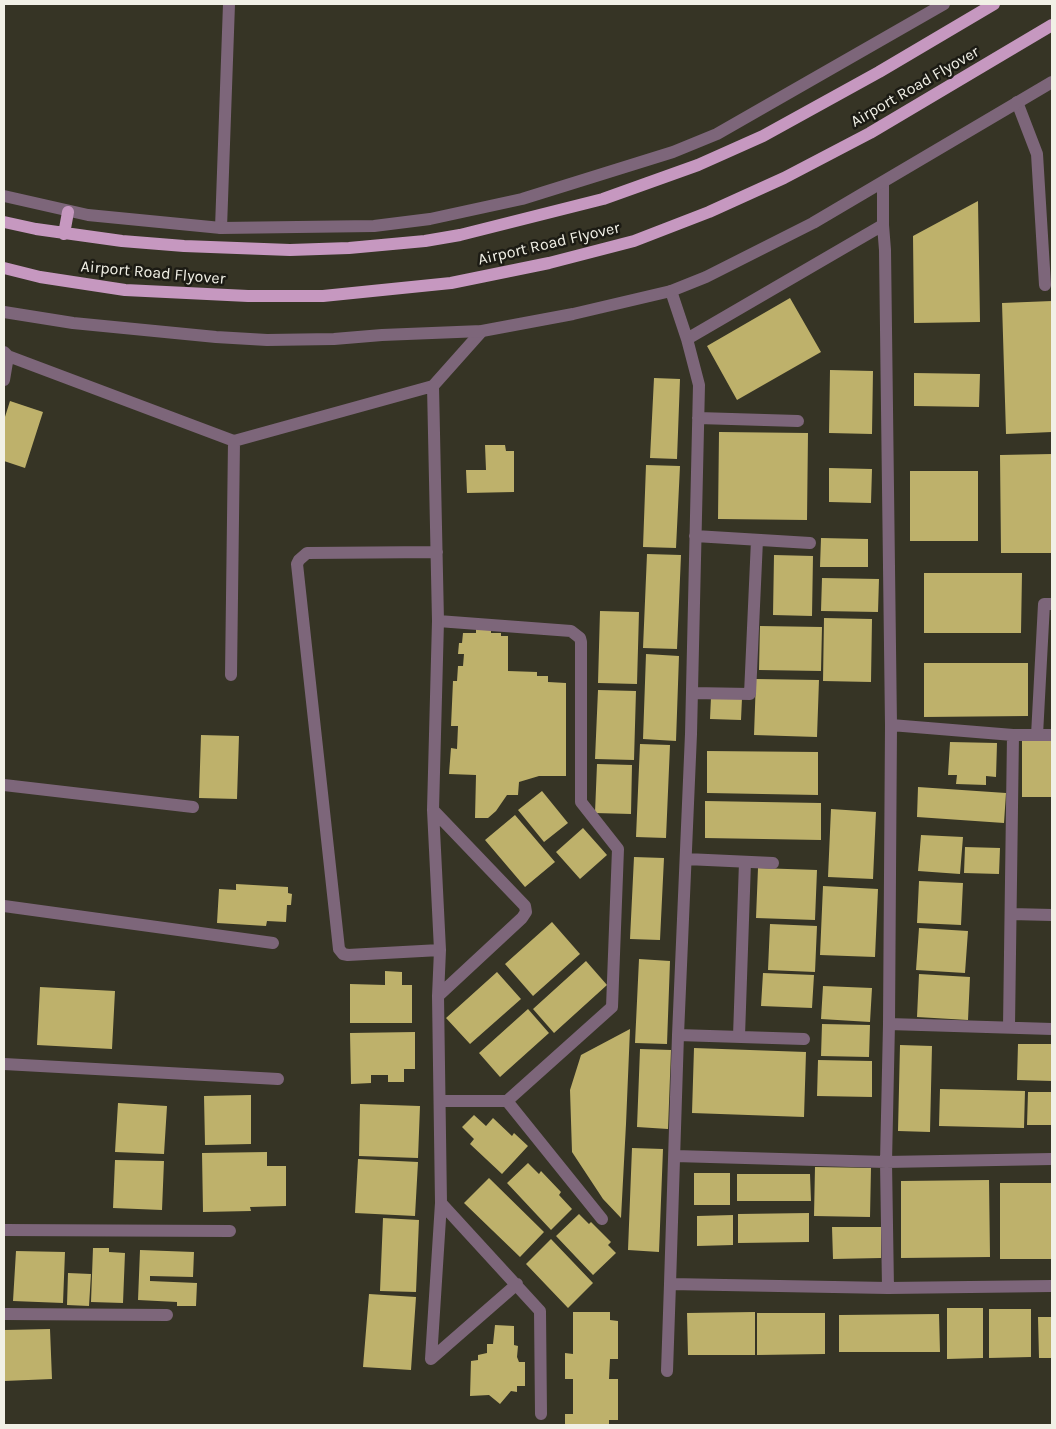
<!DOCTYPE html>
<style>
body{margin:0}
#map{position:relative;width:1056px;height:1429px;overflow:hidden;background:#363425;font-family:Karla,sans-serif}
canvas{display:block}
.frame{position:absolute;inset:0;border:5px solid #f1f0e6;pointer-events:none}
</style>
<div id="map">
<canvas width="1056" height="1429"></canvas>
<div class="frame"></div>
</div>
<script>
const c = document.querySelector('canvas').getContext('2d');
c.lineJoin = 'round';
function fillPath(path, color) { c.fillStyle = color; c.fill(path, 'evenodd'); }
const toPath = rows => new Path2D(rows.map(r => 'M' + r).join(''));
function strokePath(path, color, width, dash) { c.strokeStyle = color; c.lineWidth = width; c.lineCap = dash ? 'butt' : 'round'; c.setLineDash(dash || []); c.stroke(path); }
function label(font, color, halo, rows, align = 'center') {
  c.font = font + ' Karla,sans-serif'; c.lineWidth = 5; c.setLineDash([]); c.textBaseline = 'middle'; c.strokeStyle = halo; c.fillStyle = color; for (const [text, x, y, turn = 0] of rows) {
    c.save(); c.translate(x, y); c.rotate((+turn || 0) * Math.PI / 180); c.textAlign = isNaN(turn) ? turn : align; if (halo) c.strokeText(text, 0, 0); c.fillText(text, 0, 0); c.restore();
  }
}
const building = toPath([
 [978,201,980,322,914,323,913,236],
 [790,298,821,352,737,400,707,346],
 [1052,301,1052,432,1006,434,1002,303],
 [830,370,873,371,872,434,829,433],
 [914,373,980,374,979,407,914,406],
 [654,378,680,379,677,459,650,458],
 [10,401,43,412,25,468,4,461,4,420],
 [719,432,808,433,807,520,718,519],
 [485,445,505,445,506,451,514,451,514,492,467,493,466,470,486,470],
 [1052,454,1052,553,1001,553,1000,455],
 [646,465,680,466,676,548,643,547],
 [829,468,872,469,871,503,829,502],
 [910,471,978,471,978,541,910,541],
 [821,538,868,539,868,567,820,567],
 [647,554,681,555,677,649,643,648],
 [774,555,813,556,812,616,773,615],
 [924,573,1022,573,1021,633,924,633],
 [822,578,879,579,878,612,821,611],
 [600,611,639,612,637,684,598,683],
 [824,618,872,619,871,682,823,681],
 [476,626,491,626,491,633,501,633,501,636,508,636,508,671,537,672,537,676,548,676,548,682,566,683,566,776,539,776,519,782,518,795,507,795,496,811,488,818,475,818,476,775,449,774,451,748,457,749,458,726,451,726,453,681,457,681,458,666,463,666,464,654,458,654,459,643,462,643,463,633,476,633],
 [760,626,822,627,821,671,759,670],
 [646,654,679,656,676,741,643,739],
 [924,663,1028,663,1028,716,924,717],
 [756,679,819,680,817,737,754,735],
 [598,690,636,691,634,760,595,759],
 [711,697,742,698,741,720,710,719],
 [201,735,239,736,237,799,199,798],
 [1052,740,1052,797,1022,797,1022,741],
 [950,742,997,743,996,777,986,776,986,785,956,784,957,775,948,775],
 [640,744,670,745,666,838,636,837],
 [707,751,818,752,818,795,707,793],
 [597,764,632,765,631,814,595,813],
 [918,787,1006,793,1004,823,917,817],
 [542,791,568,823,544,842,518,810],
 [705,801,821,803,821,840,705,838],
 [831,809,876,812,873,879,828,877],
 [515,815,555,862,525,887,485,840],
 [583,828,607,855,580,879,556,852],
 [921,835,963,837,960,874,918,871],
 [965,847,1000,848,999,874,964,873],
 [634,857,664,858,660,940,630,939],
 [758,868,817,870,815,920,756,918],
 [919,881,963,883,961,925,917,923],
 [236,884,288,887,288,893,292,894,291,905,287,905,286,922,267,921,266,926,217,923,219,889,236,890],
 [823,886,878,889,875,957,820,955],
 [552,922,580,954,533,996,505,964],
 [770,924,817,926,815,972,768,970],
 [919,928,968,931,965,973,916,970],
 [639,959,670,961,667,1044,635,1043],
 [586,961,607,985,554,1033,533,1009],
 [385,971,402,972,402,985,412,985,412,1023,350,1023,350,984,385,985],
 [497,972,521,999,470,1044,446,1018],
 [763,973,814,975,812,1008,761,1006],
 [919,974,970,977,968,1020,917,1017],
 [823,986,872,988,870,1022,821,1019],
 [40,987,115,991,112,1049,37,1045],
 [528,1009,549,1033,500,1077,479,1053],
 [822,1024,870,1025,869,1057,821,1056],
 [630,1029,626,1124,621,1218,603,1199,572,1152,570,1090,581,1055],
 [415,1032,415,1069,404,1069,404,1082,388,1082,388,1075,371,1075,371,1083,351,1084,350,1033],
 [1018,1044,1052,1044,1052,1081,1017,1080],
 [900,1045,932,1046,930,1132,898,1131],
 [694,1048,806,1052,804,1117,692,1113],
 [640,1049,671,1050,668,1129,637,1127],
 [818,1060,872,1061,872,1097,817,1096],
 [940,1089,1025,1091,1024,1128,939,1126],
 [1028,1092,1052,1092,1052,1125,1027,1125],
 [251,1095,251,1144,205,1145,204,1096],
 [118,1103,167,1106,164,1154,115,1152],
 [360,1104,420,1106,418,1158,359,1156],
 [474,1115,486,1126,493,1118,512,1136,514,1133,528,1146,502,1174,470,1144,474,1139,462,1127],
 [632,1148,663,1149,659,1252,628,1250],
 [267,1152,267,1166,286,1166,286,1206,250,1207,251,1211,203,1212,202,1153],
 [358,1159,418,1162,415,1216,355,1213],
 [115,1160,164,1161,162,1210,113,1208],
 [528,1163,539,1174,541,1171,561,1192,559,1195,572,1209,551,1230,507,1183],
 [815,1167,871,1168,870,1217,814,1216],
 [694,1173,730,1173,730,1205,694,1205],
 [737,1174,810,1174,811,1201,737,1201],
 [489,1178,544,1232,520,1257,464,1203],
 [989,1180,990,1257,901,1258,901,1181],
 [1000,1183,1052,1183,1052,1259,1000,1259],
 [809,1213,809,1242,738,1243,738,1214],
 [579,1214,589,1224,591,1222,611,1242,608,1245,616,1253,593,1275,556,1236],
 [733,1215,733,1245,697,1246,697,1216],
 [383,1218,419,1220,416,1292,380,1291],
 [832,1227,881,1227,881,1258,833,1259],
 [551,1239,593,1283,568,1308,526,1264],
 [93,1248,109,1248,109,1252,125,1253,123,1303,91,1302],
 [140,1250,194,1252,193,1277,150,1276,150,1281,197,1283,196,1306,177,1306,177,1302,138,1300],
 [16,1251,65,1252,63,1303,13,1301],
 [68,1273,91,1274,89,1306,67,1305],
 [369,1294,416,1297,411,1370,363,1367],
 [947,1308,983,1308,983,1358,947,1359],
 [989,1309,1031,1309,1031,1357,989,1358],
 [573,1312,610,1312,610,1320,618,1321,618,1359,610,1359,609,1379,618,1379,618,1420,609,1420,609,1425,565,1425,565,1414,573,1414,573,1379,565,1379,565,1353,573,1354],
 [755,1312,755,1355,688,1355,687,1313],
 [757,1313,825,1313,825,1354,757,1355],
 [939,1314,940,1352,839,1352,839,1315],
 [1038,1317,1052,1317,1052,1358,1039,1358],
 [495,1325,514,1326,514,1345,518,1346,517,1357,519,1362,525,1362,525,1386,517,1386,517,1392,511,1391,500,1404,489,1395,470,1396,471,1361,478,1360,478,1355,487,1353,487,1344,493,1344],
 [50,1329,52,1379,4,1381,4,1330]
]);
const minor = toPath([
 [1017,102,1037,154,1045,285],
 [883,183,883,225,885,250,891,725,889,1024,886,1162,888,1288],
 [221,228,229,4],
 [671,291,687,339,699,385,691,734,678,1035,670,1284,888,1288,1052,1286],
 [687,339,883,225],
 [4,352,8,356,234,441,433,386,482,331],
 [4,380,8,356],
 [433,386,438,621,433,810,440,950,438,996,441,1203,431,1359,517,1284],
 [698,418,798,421],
 [695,536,810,543],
 [437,552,307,553,299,560,297,564,339,949,343,954,348,955,440,950],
 [438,621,571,631,580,638,581,642,581,802,618,849,612,1007,507,1101,440,1101],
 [231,675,234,441],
 [692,693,750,694,757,540],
 [891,725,1013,735,1052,735],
 [1037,735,1044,604,1052,604],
 [4,785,193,807],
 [433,810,525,906,526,912,522,918,438,996],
 [686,859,773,863],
 [4,906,273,943],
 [1011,914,1052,915],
 [889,1024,1052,1029],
 [1009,1026,1013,735],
 [678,1035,804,1039],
 [739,1036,745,862],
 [4,1064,278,1079],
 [507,1101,602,1219],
 [675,1156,886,1162,1052,1159],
 [441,1203,540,1311,541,1414],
 [4,1230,230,1231],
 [4,1314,167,1315],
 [667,1371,670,1284]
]);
const tertiary = toPath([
 [4,196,88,215,221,228,374,226,430,219,522,199,673,152,717,134,944,4],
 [4,312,73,323,216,337,267,340,334,339,382,335,482,331,573,314,671,291,706,277,813,223,1052,82]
]);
const primary = toPath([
 [4,222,36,229,122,241,184,246,290,250,349,248,425,241,460,235,603,199,698,165,763,136,879,72,994,4],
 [64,234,68,212],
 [4,268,40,277,125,290,248,296,323,296,451,283,549,263,634,241,709,212,784,178,870,133,1052,25]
]);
const streetNames = [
 ["Airport Road Flyover",915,87,-30],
 ["Airport Road Flyover",549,244,-13],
 ["Airport Road Flyover",153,273,5]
];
fillPath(building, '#beb16b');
strokePath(minor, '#7d667a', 12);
strokePath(tertiary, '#7d667a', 12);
strokePath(primary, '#c698c0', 12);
label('16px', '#f1f0e6', '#1c1b14', streetNames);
</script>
